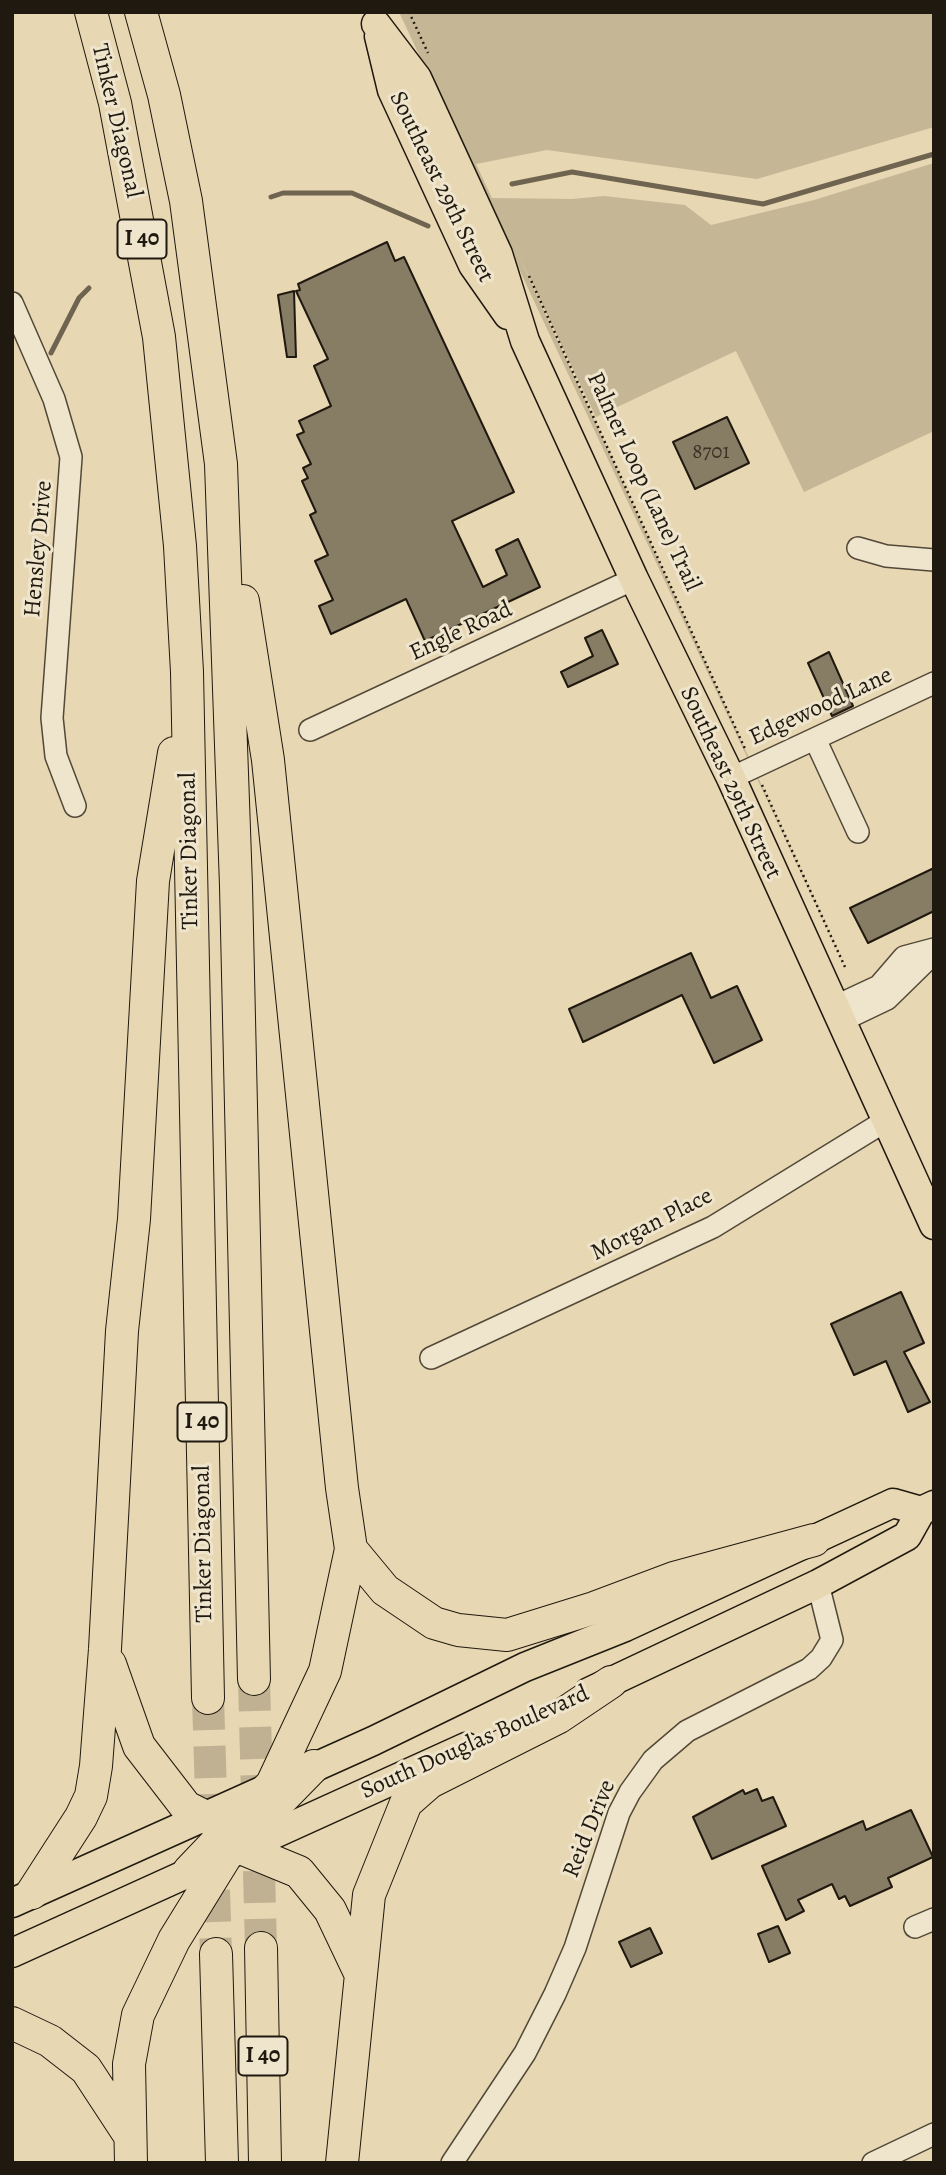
<!DOCTYPE html>
<style>
body{margin:0}
#map{position:relative;width:946px;height:2175px;overflow:hidden;background:#e7d7b2;font-family:Alegreya,serif}
canvas{display:block}
.frame{position:absolute;inset:0;border:14px solid #20190f;pointer-events:none}
</style>
<div id="map">
<canvas width="946" height="2175"></canvas>
<div class="frame"></div>
</div>
<script>
const c = document.querySelector('canvas').getContext('2d');
c.lineJoin = 'round';
function fillPath(path, color) { c.fillStyle = color; c.fill(path, 'evenodd'); }
const toPath = rows => new Path2D(rows.map(r => 'M' + r).join(''));
function strokePath(path, color, width, dash) { c.strokeStyle = color; c.lineWidth = width; c.lineCap = dash ? 'butt' : 'round'; c.setLineDash(dash || []); c.stroke(path); }
function label(font, color, halo, rows, align = 'center') {
  c.font = font + ' Alegreya,serif'; c.lineWidth = 6; c.setLineDash([]); c.textBaseline = 'middle'; c.strokeStyle = halo; c.fillStyle = color; for (const [text, x, y, turn = 0] of rows) {
    c.save(); c.translate(x, y); c.rotate((+turn || 0) * Math.PI / 180); c.textAlign = isNaN(turn) ? turn : align; if (halo) c.strokeText(text, 0, 0); c.fillText(text, 0, 0); c.restore();
  }
}
const green = toPath([
 [399,12,934,12,934,127,757,179,547,150,476,164,492,198,572,199,604,196,685,205,711,225,814,200,934,163,934,431,804,492,736,351,596,417,518,254,845,967]
]);
const stream = toPath([
 [512,184,572,172,763,204,934,154],
 [271,197,283,193,352,193,428,226],
 [51,353,79,298,89,288]
]);
const building = toPath([
 [387,242,395,261,404,257,514,492,452,521,483,587,507,575,496,550,518,539,540,587,425,641,406,599,331,634,319,606,333,600,315,561,328,555,310,515,316,512,302,481,308,478,303,468,311,464,297,435,304,432,299,421,331,406,314,366,328,359,296,291,300,290,298,284,387,242],
 [294,291,296,357,287,357,278,295,294,291],
 [727,417,749,463,695,489,673,442,727,417],
 [602,630,618,664,568,687,561,672,593,656,585,638,602,630],
 [829,652,853,706,832,716,808,663,829,652],
 [934,868,934,911,868,943,850,908,934,868],
 [691,953,711,998,737,986,762,1040,714,1063,682,995,583,1042,569,1009,691,953],
 [901,1292,924,1343,904,1352,930,1402,908,1412,886,1361,854,1375,831,1324,901,1292],
 [757,1789,762,1801,773,1797,786,1826,712,1859,693,1817,743,1790,745,1794,757,1789],
 [911,1810,933,1857,888,1878,892,1887,850,1906,845,1896,839,1899,832,1884,798,1900,804,1911,786,1920,762,1866,863,1821,866,1830,911,1810],
 [778,1926,790,1953,769,1962,758,1934,778,1926],
 [650,1928,662,1953,631,1967,619,1942,650,1928]
]);
const highwayTunnel = toPath([
 [254,1679,261,1948],
 [208,1698,216,1954]
]);
const path = toPath([
 [409,12,428,53],
 [529,276,746,751],
 [762,785,845,967]
]);
const minor = toPath([
 [12,303,54,399,71,457,52,718,56,756,75,806],
 [858,548,886,556,934,560],
 [310,730,634,579],
 [815,739,858,832],
 [731,778,934,683],
 [834,1007,879,986,904,957,934,949],
 [841,1021,887,999,934,953],
 [431,1358,713,1227,887,1120],
 [915,1927,934,1919],
 [452,2163,525,2053,555,1994,575,1948,619,1813,630,1792,653,1760,687,1731,809,1669,821,1658,832,1640,818,1584],
 [873,2163,934,2134]
]);
const major = toPath([
 [376,24,417,78,498,254,525,341,634,579,731,778,934,1225],
 [379,36,392,90,473,265,508,315],
 [589,1692,818,1584,907,1536,921,1511,934,1505],
 [12,1903,373,1741,525,1667,625,1627,893,1503,921,1511],
 [12,1953,466,1747]
]);
const highway = toPath([
 [91,12,115,103,159,337,180,546,187,672,208,1698],
 [141,12,164,95,186,201,221,464,236,886,254,1679],
 [351,1549,385,1590,434,1623,458,1630,507,1635,594,1608,674,1578,814,1540],
 [110,1664,139,1746,186,1807,255,1842],
 [266,1815,314,1766],
 [231,1844,299,1872,330,1910,359,1971],
 [189,1871,272,1784,325,1671,351,1549,342,1488,268,760,243,601],
 [32,1893,81,1817,91,1796,96,1766,105,1649,122,1331,134,1219,153,881,174,753],
 [261,1948,265,2163],
 [216,1954,222,2163],
 [12,2023,50,2041,86,2069,128,2133],
 [131,2163,129,2064,138,2015,174,1940,229,1851],
 [342,2163,369,1895,406,1803,430,1782,559,1717,611,1682]
]);
const numberNames = [
 ["8701",711,453]
];
const shields = [
 [142,239,49],
 [202,1422,49],
 [263,2056,49]
];
const shieldNames = [
 ["I 40",142,239],
 ["I 40",202,1422],
 ["I 40",263,2056]
];
const streetNames = [
 ["Tinker Diagonal",116,121,77],
 ["Southeast 29th Street",441,187,64],
 ["Palmer Loop (Lane) Trail",643,482,65],
 ["Hensley Drive",39,549,-85],
 ["Engle Road",461,632,-25],
 ["Edgewood Lane",821,707,-25],
 ["Southeast 29th Street",730,783,65],
 ["Tinker Diagonal",190,851,-91],
 ["Morgan Place",652,1225,-27],
 ["Tinker Diagonal",204,1544,-91],
 ["South Douglas Boulevard",475,1743,-24],
 ["Reid Drive",590,1829,-68]
];
fillPath(green, '#c5b796');
strokePath(stream, '#6f6450', 5);
fillPath(building, '#877c64');
strokePath(building, '#20190f', 2);
strokePath(highwayTunnel, '#bfb191', 32, [32, 16]);
strokePath(minor, '#524838', 24);
strokePath(major, '#20190f', 31);
strokePath(highway, '#20190f', 34);
strokePath(path, '#20190f', 2.5, [2, 3.5]);
strokePath(minor, '#efe5cd', 21);
strokePath(major, '#e7d7b2', 28);
strokePath(highway, '#e7d7b2', 32);
label('21px', '#3a3224', null, numberNames);
for (const [x, y, w] of shields) { const box = new Path2D(); box.roundRect(x - w / 2, y - 19.5, w, 39, 5); c.fillStyle = '#efe5cd'; c.fill(box); strokePath(box, '#20190f', 2); }
label('bold 23px', '#20190f', null, shieldNames);
label('24px', '#20190f', '#efe5cd', streetNames);
</script>
